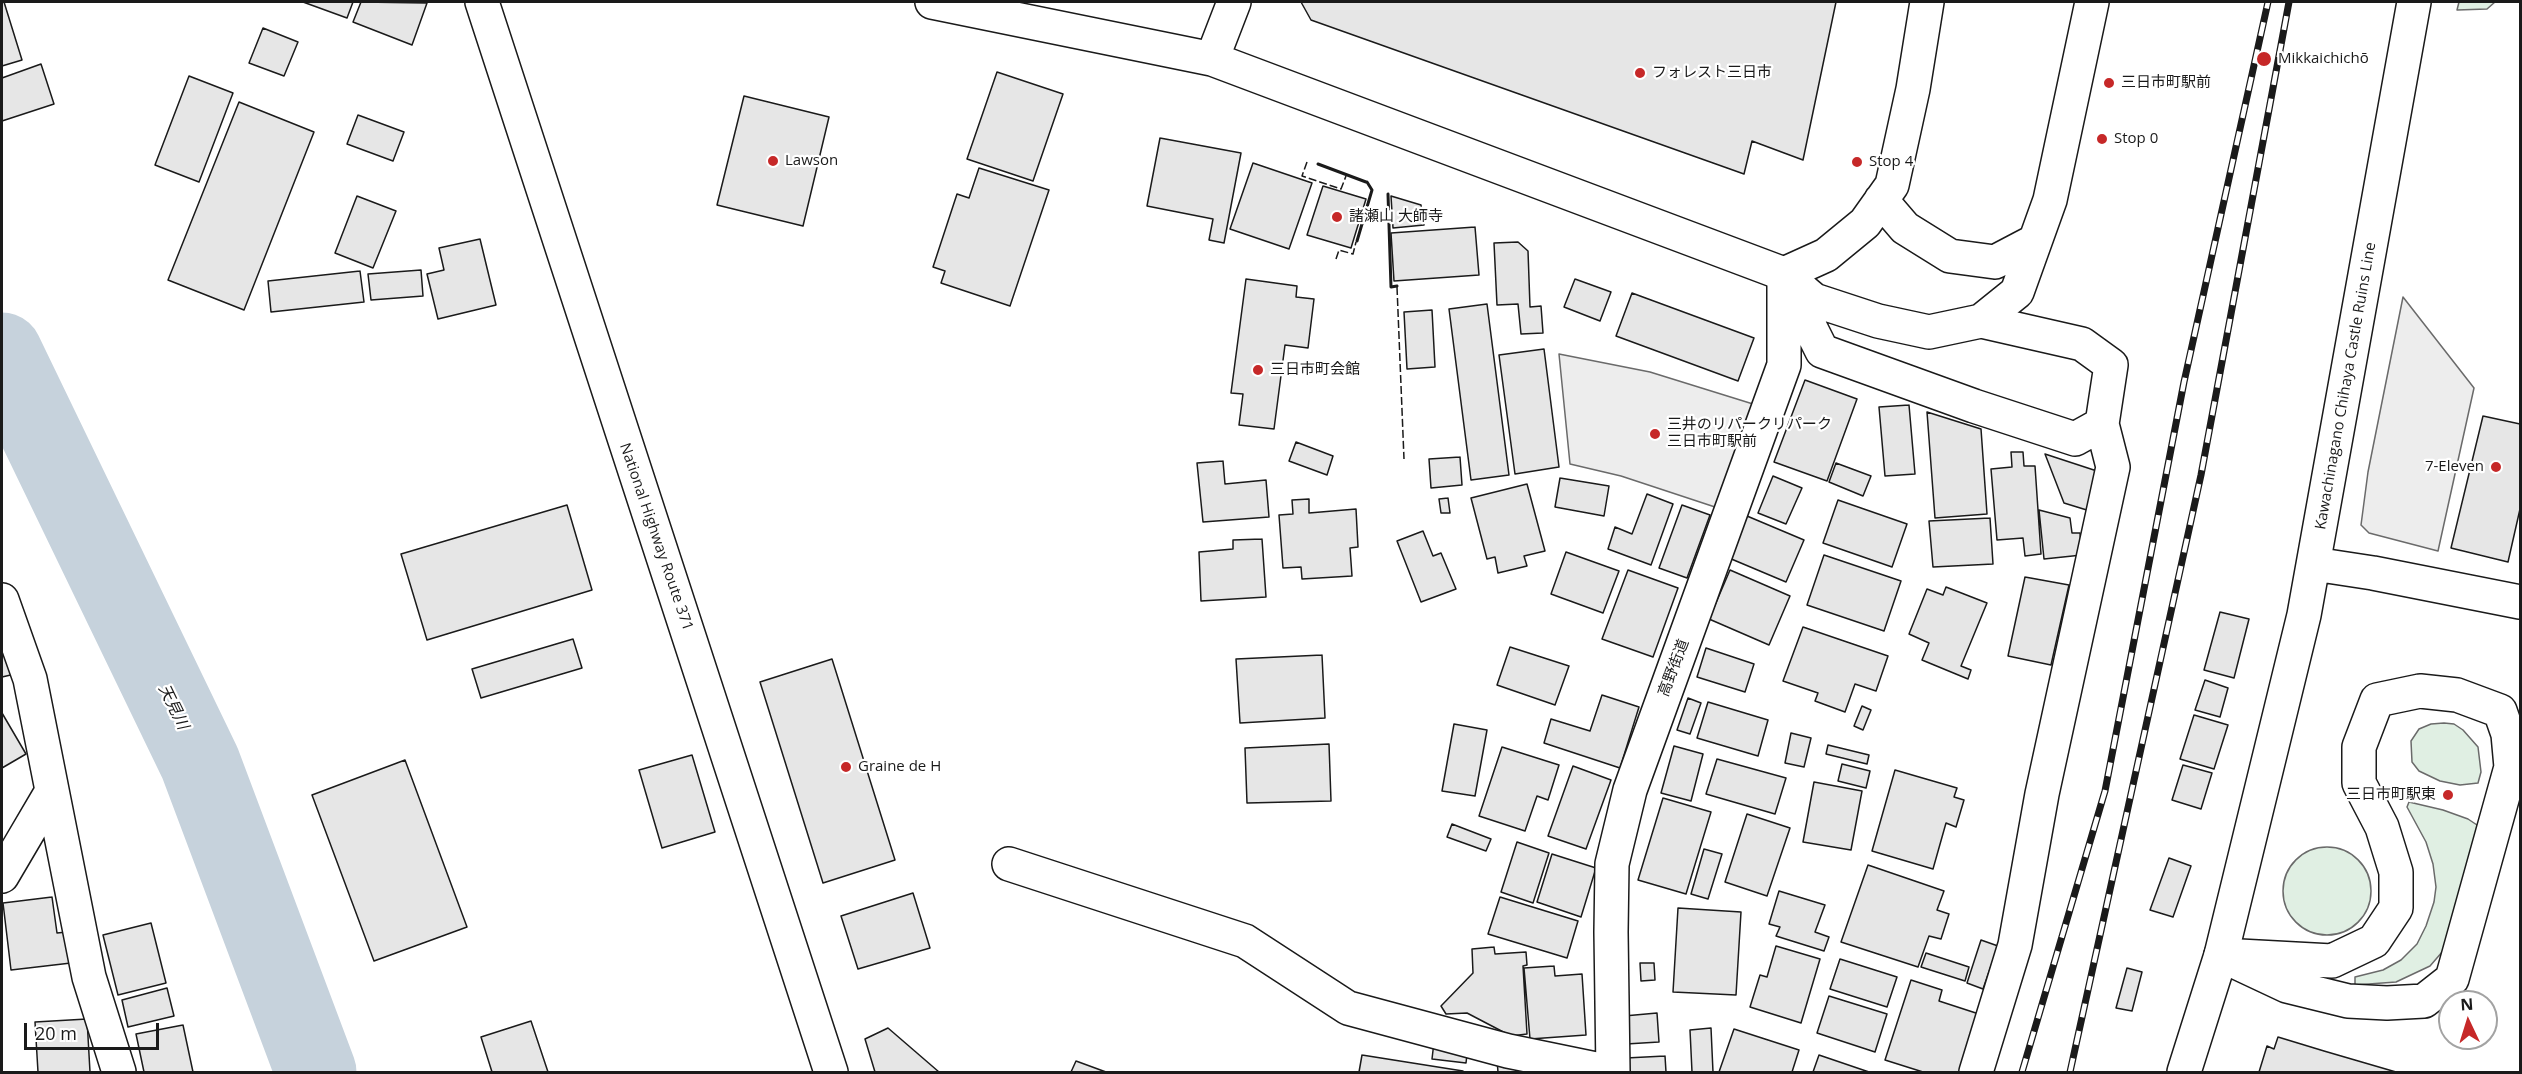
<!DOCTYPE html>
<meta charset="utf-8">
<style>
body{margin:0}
#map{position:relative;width:2522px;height:1074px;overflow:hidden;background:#fff;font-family:"Open Sans",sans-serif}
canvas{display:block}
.frame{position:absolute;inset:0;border:3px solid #1a1a1a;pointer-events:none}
.north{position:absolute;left:2438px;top:990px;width:60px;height:60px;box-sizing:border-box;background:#fff;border:2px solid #a3a3a3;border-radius:50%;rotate:356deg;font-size:16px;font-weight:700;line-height:24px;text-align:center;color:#1a1a1a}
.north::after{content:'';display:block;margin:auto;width:21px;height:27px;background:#c62828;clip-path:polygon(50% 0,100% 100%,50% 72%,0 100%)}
.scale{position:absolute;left:24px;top:1023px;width:135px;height:27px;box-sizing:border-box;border:3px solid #1a1a1a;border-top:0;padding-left:8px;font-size:18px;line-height:21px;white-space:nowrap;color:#1a1a1a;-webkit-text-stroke:4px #fff;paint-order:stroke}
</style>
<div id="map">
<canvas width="2522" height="1074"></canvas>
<div class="frame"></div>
<div class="north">N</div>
<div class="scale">20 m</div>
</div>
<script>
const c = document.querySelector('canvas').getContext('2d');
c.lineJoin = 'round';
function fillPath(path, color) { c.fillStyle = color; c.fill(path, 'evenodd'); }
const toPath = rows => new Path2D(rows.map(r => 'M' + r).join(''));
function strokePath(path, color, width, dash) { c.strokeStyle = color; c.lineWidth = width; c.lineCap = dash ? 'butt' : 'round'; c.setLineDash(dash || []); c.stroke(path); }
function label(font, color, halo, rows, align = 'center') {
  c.font = font + ' "Open Sans","Noto Sans JP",sans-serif'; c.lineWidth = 4.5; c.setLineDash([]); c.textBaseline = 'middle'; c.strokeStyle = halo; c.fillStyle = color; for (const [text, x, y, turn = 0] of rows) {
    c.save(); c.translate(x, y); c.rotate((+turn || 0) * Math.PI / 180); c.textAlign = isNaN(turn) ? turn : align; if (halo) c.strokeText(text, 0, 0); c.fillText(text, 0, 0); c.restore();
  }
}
const green = toPath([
 [2459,2,2495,2,2487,9,2457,10,2459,2],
 [2444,723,2454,724,2463,730,2478,747,2481,772,2478,783,2460,785,2440,781,2419,771,2412,762,2411,741,2419,729,2431,724,2444,723],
 [2409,802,2443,810,2468,819,2477,825,2470,875,2443,951,2430,966,2396,982,2355,985,2355,977,2383,970,2401,960,2417,944,2426,926,2434,902,2436,887,2433,864,2426,842,2407,807,2409,802],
 '2283 891a44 44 0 1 1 88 0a44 44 0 1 1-88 0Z'
]);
const parking = toPath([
 [2403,297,2474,388,2438,551,2369,533,2361,525,2368,472,2403,297],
 [1559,354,1650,372,1753,404,1718,508,1621,476,1570,464,1559,354]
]);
const river = toPath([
 [2,353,200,763,316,1072]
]);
const building = toPath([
 [2,2,4,2,22,60,2,66,2,2],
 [303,2,353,2,347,18,303,2],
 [361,2,427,3,412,45,353,22,361,2],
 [1301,2,1836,2,1803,160,1752,141,1744,174,1311,20,1301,2],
 [263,28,298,42,284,76,249,63,263,28],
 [41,64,54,104,2,121,2,78,41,64],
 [997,72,1063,94,1033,181,967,159,997,72],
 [189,76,233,93,199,182,155,165,189,76],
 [744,96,829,117,803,226,717,205,744,96],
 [239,102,314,132,244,310,168,280,239,102],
 [358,115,404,132,393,161,347,144,358,115],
 [1160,138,1241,153,1224,243,1209,240,1213,219,1147,206,1160,138],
 [1253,163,1312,183,1289,249,1230,229,1253,163],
 [979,168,1049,190,1010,306,941,283,945,271,933,267,957,194,969,198,979,168],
 [1323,186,1366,199,1351,248,1307,235,1323,186],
 [357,196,396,211,373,268,335,253,357,196],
 [1391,196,1421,205,1424,225,1393,228,1391,196],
 [1475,227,1479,275,1394,281,1391,233,1475,227],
 [480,239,496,305,438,319,427,274,444,270,439,248,480,239],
 [1518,242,1528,251,1530,307,1541,306,1543,333,1521,334,1518,304,1497,305,1494,243,1518,242],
 [421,270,423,296,371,300,368,274,421,270],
 [360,271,364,302,271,312,268,281,360,271],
 [1246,279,1297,286,1296,297,1314,299,1308,348,1285,345,1274,429,1239,425,1243,394,1231,393,1246,279],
 [1575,279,1611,292,1600,321,1564,307,1575,279],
 [1632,293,1754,338,1738,381,1616,336,1632,293],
 [1487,304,1509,475,1471,480,1449,309,1487,304],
 [1432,310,1435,367,1407,369,1404,312,1432,310],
 [1544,349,1559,467,1515,474,1499,355,1544,349],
 [1805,380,1857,399,1827,481,1774,462,1805,380],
 [1909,405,1915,474,1885,476,1879,407,1909,405],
 [1927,412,1981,429,1987,514,1935,518,1927,412],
 [2483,416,2520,424,2520,509,2508,562,2451,548,2483,416],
 [1296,442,1333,456,1327,475,1289,461,1296,442],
 [2011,452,2023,452,2024,466,2035,466,2041,554,2025,556,2023,538,1997,540,1991,469,2012,467,2011,452],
 [2045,454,2103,473,2090,511,2064,503,2045,454],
 [1460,457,1462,485,1431,488,1429,459,1460,457],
 [1223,461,1225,484,1266,480,1269,517,1203,522,1197,463,1223,461],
 [1836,463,1871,476,1863,496,1829,482,1836,463],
 [1773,476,1802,488,1786,524,1758,513,1773,476],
 [1560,478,1609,486,1604,516,1555,507,1560,478],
 [1527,484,1545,551,1524,556,1527,566,1498,573,1495,557,1487,559,1471,498,1527,484],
 [1647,494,1673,504,1651,565,1608,549,1615,527,1632,534,1647,494],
 [1448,498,1450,513,1441,513,1439,499,1448,498],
 [1309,499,1309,513,1356,509,1358,547,1350,548,1352,576,1302,579,1301,567,1283,568,1279,515,1293,514,1292,500,1309,499],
 [1838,500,1907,524,1892,567,1823,543,1838,500],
 [567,505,592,590,427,640,401,554,567,505],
 [1682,505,1710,515,1687,578,1659,568,1682,505],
 [2039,510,2070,518,2072,533,2080,533,2082,555,2044,559,2039,510],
 [1747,516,1804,540,1786,582,1729,558,1747,516],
 [1990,518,1993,564,1933,567,1929,521,1990,518],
 [1423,531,1433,556,1441,553,1456,589,1421,602,1397,541,1423,531],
 [1262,539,1266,597,1201,601,1199,552,1233,549,1233,540,1262,539],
 [1566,552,1619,571,1603,613,1551,594,1566,552],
 [1824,555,1901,581,1884,631,1807,605,1824,555],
 [1628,570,1678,588,1653,657,1602,639,1628,570],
 [1730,570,1790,596,1769,645,1709,619,1730,570],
 [2025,577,2069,585,2051,665,2008,656,2025,577],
 [1946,587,1987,603,1961,666,1971,670,1968,679,1922,660,1929,643,1909,634,1927,589,1943,595,1946,587],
 [2220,612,2249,619,2234,678,2204,670,2220,612],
 [1803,627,1888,656,1876,691,1855,684,1845,712,1815,701,1818,693,1783,681,1803,627],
 [573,639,582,668,481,698,472,669,573,639],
 [2,646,15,674,2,677,2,646],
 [1510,647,1569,666,1555,705,1497,685,1510,647],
 [1706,648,1754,664,1745,692,1697,677,1706,648],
 [1322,655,1325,718,1240,723,1236,659,1322,655],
 [832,659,895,860,823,883,760,682,832,659],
 [2205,680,2228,688,2220,717,2195,710,2205,680],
 [1602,695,1639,707,1620,768,1544,743,1551,719,1590,731,1602,695],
 [1688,698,1701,703,1690,734,1677,730,1688,698],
 [1708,702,1768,720,1758,756,1697,738,1708,702],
 [1862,706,1871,710,1863,730,1854,726,1862,706],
 [2,713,26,754,2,768,2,713],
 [2194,715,2228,725,2214,769,2180,759,2194,715],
 [1454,724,1487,730,1475,796,1442,791,1454,724],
 [1791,733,1811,738,1804,767,1785,763,1791,733],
 [1329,744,1331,801,1247,803,1245,748,1329,744],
 [1828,745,1869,755,1867,764,1826,754,1828,745],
 [1674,746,1703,754,1691,801,1661,793,1674,746],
 [1502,747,1559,765,1548,800,1537,796,1525,831,1479,816,1502,747],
 [692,755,715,832,662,848,639,770,692,755],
 [1717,759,1786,778,1775,814,1706,794,1717,759],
 [405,760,467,927,374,961,312,795,405,760],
 [1842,764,1870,771,1866,788,1838,781,1842,764],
 [2183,765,2212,773,2201,809,2172,800,2183,765],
 [1573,766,1611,780,1586,849,1548,836,1573,766],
 [1895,770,1957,788,1954,797,1964,800,1956,827,1946,823,1933,869,1872,851,1895,770],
 [1814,782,1862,791,1851,850,1803,842,1814,782],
 [1663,798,1711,812,1686,894,1638,880,1663,798],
 [1747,814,1790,828,1767,896,1725,882,1747,814],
 [1452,824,1491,839,1486,851,1447,837,1452,824],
 [1517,842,1549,853,1533,903,1501,892,1517,842],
 [1704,849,1722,854,1708,899,1691,894,1704,849],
 [1552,854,1596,868,1581,917,1537,902,1552,854],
 [2169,858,2191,866,2173,917,2150,910,2169,858],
 [1868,865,1944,891,1937,910,1949,914,1941,939,1929,936,1918,967,1841,942,1868,865],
 [1779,891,1825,905,1815,932,1829,937,1824,951,1776,936,1780,927,1769,924,1779,891],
 [913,893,930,948,858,969,841,916,913,893],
 [52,897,57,933,67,932,71,963,11,970,3,903,52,897],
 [1500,897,1578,921,1567,958,1488,934,1500,897],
 [1678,908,1741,912,1736,995,1673,992,1678,908],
 [151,923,166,983,118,995,103,935,151,923],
 [1981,940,1998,946,1983,989,1967,983,1981,940],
 [1776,946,1820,959,1801,1023,1750,1007,1760,975,1767,977,1776,946],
 [1494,947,1495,954,1526,952,1527,965,1523,966,1527,1034,1511,1036,1467,1013,1446,1014,1441,1006,1473,973,1472,949,1494,947],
 [1926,953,1969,967,1965,981,1921,967,1926,953],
 [1840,959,1897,977,1887,1007,1830,989,1840,959],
 [1640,963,1654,963,1655,980,1641,981,1640,963],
 [1554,966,1555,976,1582,974,1586,1035,1530,1039,1524,968,1554,966],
 [2127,968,2142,972,2132,1011,2116,1008,2127,968],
 [1911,980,1942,990,1939,1001,1982,1015,1963,1072,1923,1072,1885,1060,1911,980],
 [167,988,174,1016,128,1027,122,1000,167,988],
 [1829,996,1887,1014,1875,1052,1817,1033,1829,996],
 [1657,1013,1659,1042,1626,1044,1624,1016,1657,1013],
 [87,1019,90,1072,38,1072,35,1022,87,1019],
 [531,1021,548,1072,492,1072,481,1037,531,1021],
 [183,1025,193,1072,144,1072,136,1034,183,1025],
 [888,1028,939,1072,875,1072,865,1039,888,1028],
 [1711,1028,1713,1072,1692,1072,1690,1030,1711,1028],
 [1734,1029,1799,1050,1792,1072,1719,1072,1734,1029],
 [2278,1037,2324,1051,2396,1072,2259,1072,2267,1046,2274,1049,2278,1037],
 [1434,1042,1468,1046,1466,1063,1432,1059,1434,1042],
 [1362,1055,1463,1071,1463,1072,1359,1072,1362,1055],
 [1819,1055,1869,1072,1813,1072,1819,1055],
 [1665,1056,1666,1072,1627,1072,1626,1058,1665,1056],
 [1516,1058,1517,1072,1498,1072,1497,1060,1516,1058],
 [1076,1061,1106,1072,1071,1072,1076,1061]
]);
const street = toPath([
 [1881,200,1905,228,1950,256,1995,262,2035,241],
 [1784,274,1826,255,1865,223,1892,185,1913,89,1927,2],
 [1787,277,1814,300,1878,321,1929,332,1981,321,2017,292,2050,200,2092,2],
 [1787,281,1822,351,1974,406,2075,439,2102,424,2111,365,2082,344,1981,321],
 [2,600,30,679,89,977,119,1072],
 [2420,691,2457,695,2500,711,2508,734,2511,767,2452,979,2424,1001,2387,1003,2348,1001,2287,986,2221,955,2332,961,2374,941,2396,908,2396,872,2382,827,2359,783,2359,747,2377,700,2420,691],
 [1009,864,1245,941,1348,1008,1508,1051,1610,1072],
 [2,876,52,791],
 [1613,1072,1611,932,1612,864,1630,790,1784,365,1784,274],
 [1976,1072,2015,945,2042,794,2113,467,2102,424]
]);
const secondary = toPath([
 [932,2,1212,59,1784,274],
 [1212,59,1234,2],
 [2314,564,2373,573,2520,602],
 [2184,1072,2221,955,2304,615,2414,2]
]);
const highway = toPath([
 [482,2,831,1072]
]);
const rail = toPath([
 [2022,1072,2105,791,2184,382,2268,2],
 [2070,1072,2201,475,2289,2]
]);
const fence = toPath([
 [1307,162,1302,176,1341,189,1346,176],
 [1336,259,1339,250,1353,254,1356,242],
 [1397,287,1404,459]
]);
const wall = toPath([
 [1318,164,1366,182],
 [1388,194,1391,287,1397,286],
 [1357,241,1372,190,1367,182]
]);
const markers = [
 [2264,59,8,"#c62828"],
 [1640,73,6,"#c62828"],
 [2109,83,6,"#c62828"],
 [2102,139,6,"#c62828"],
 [773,161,6,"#c62828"],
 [1857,162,6,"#c62828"],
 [1337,217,6,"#c62828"],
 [1258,370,6,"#c62828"],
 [1655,434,6,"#c62828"],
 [2496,467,6,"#c62828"],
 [846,767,6,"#c62828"],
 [2448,795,6,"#c62828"]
];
const poiNames = [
 ["Mikkaichichō",2278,59],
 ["フォレスト三日市",1652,73],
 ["三日市町駅前",2121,83],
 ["Stop 0",2114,139],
 ["Lawson",785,161],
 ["Stop 4",1869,162],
 ["諸瀬山 大師寺",1349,217],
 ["三日市町会館",1270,370],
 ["三井のリパークリパーク",1667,425],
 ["三日市町駅前",1667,442],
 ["7-Eleven",2484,467,"right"],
 ["Graine de H",858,767],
 ["三日市町駅東",2436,795,"right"]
];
const streetNames = [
 ["Kawachinagano Chihaya Castle Ruins Line",2346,386,-80],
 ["National Highway Route 371",656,537,71],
 ["高野街道",1674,668,-69]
];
const waterNames = [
 ["天見川",173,707,64]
];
fillPath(green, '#e0efe3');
strokePath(green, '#6a6a6a', 1.5);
fillPath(parking, '#ededed');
strokePath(parking, '#6a6a6a', 1.5);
strokePath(river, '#c6d2dc', 81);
fillPath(building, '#e6e6e6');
strokePath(building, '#1a1a1a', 1.5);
strokePath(street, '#1a1a1a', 36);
strokePath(secondary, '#1a1a1a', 36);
strokePath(highway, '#1a1a1a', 36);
strokePath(street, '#fff', 33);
strokePath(secondary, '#fff', 33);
strokePath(highway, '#fff', 33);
strokePath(rail, '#1a1a1a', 7);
strokePath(rail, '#fff', 4.5, [14]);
strokePath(fence, '#1a1a1a', 1.5, [8, 3]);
strokePath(wall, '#1a1a1a', 3);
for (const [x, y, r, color] of markers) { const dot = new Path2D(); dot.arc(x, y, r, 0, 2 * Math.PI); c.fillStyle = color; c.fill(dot); strokePath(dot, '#fff', 2); }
label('15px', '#1a1a1a', '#fff', poiNames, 'left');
label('15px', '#1a1a1a', '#fff', streetNames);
label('italic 16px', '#1a1a1a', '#fff', waterNames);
</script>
